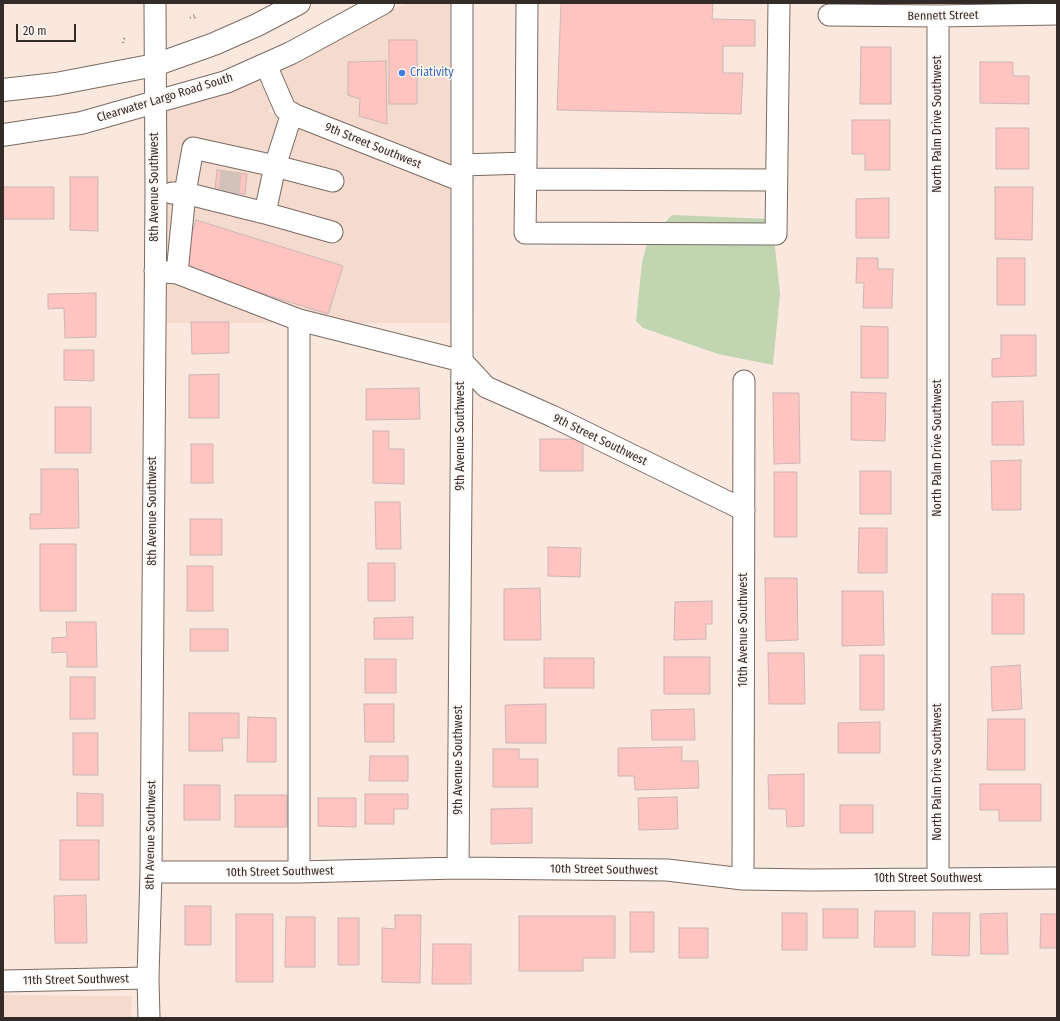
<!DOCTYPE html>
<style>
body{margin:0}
#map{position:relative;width:1060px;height:1021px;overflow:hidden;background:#fae8de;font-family:"Fira Sans Condensed",sans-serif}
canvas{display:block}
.frame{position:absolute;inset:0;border:4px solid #322b28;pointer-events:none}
.scale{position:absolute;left:16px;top:24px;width:60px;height:18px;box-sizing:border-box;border:2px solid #322b28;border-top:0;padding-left:5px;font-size:12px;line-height:14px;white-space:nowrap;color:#322b28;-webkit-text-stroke:3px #fff7f3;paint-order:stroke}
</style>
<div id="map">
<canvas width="1060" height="1021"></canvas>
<div class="frame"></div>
<div class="scale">20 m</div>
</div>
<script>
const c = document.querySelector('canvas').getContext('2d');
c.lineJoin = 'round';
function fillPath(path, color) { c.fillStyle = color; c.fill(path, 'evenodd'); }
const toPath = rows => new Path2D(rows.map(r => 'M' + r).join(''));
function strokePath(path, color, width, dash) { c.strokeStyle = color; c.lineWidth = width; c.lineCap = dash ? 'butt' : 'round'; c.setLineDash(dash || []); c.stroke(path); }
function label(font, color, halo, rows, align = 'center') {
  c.font = font + ' "Fira Sans Condensed",sans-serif'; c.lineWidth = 3; c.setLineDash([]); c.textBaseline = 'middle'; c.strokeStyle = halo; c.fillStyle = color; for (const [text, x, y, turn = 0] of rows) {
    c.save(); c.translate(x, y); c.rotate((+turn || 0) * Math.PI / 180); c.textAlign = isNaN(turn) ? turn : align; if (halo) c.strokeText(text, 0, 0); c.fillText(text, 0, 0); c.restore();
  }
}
const built = toPath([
 [406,3,450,3,450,165,301,107,294,102,280,70],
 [259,79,271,107,268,111,275,115,278,122,283,120,450,188,450,323,167,323,167,110,230,92],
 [3,995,132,996,131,1018,3,1018]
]);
const green = toPath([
 [672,215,772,219,780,294,773,365,718,354,643,328,636,321,642,262,648,241]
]);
const building = toPath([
 [561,3,713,3,712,19,755,20,755,46,723,46,723,73,743,73,741,114,557,110,561,3],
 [389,40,417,40,417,104,389,104,389,40],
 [861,47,891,47,891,104,860,104,861,47],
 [386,61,387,124,359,116,360,99,348,95,348,62,386,61],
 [980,62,1013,62,1013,76,1029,76,1029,104,980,103,980,62],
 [852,120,890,120,890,170,865,170,865,154,852,154,852,120],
 [996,128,1029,128,1029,169,996,169,996,128],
 [217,170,247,174,245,194,215,191,217,170],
 [70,177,98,177,98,231,70,230,70,177],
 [3,187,54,187,54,219,3,219,3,187],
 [995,187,1033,187,1032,240,995,239,995,187],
 [889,198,889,238,856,238,856,199,889,198],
 [196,220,343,266,328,314,181,268,196,220],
 [857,258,878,258,878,269,893,269,892,308,863,308,864,283,856,283,857,258],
 [997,258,1025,258,1025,305,997,305,997,258],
 [96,293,96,337,65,338,64,308,48,309,48,294,96,293],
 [191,322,229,322,229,353,192,354,191,322],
 [861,326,888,327,888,378,861,378,861,326],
 [1001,335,1036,335,1036,376,992,377,992,359,1001,358,1001,335],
 [64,350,94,350,94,381,64,380,64,350],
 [219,374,219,418,189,418,189,375,219,374],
 [419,388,420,419,366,420,366,389,419,388],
 [851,392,886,393,885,441,851,440,851,392],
 [773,393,799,393,800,463,774,464,773,393],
 [1023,401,1024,445,992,445,992,402,1023,401],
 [55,407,91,407,91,453,55,453,55,407],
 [373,431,389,431,389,449,404,449,404,484,373,483,373,431],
 [540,439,583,439,583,471,540,471,540,439],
 [191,444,213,444,213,483,191,483,191,444],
 [1021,460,1021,510,992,510,991,461,1021,460],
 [41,469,78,469,79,528,30,529,30,514,41,514,41,469],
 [860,471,891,471,891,514,860,514,860,471],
 [774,472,797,472,797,537,774,537,774,472],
 [375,502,400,502,401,549,376,549,375,502],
 [190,519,222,519,222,555,190,555,190,519],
 [859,528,887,528,887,573,858,573,859,528],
 [40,544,76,544,76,611,40,611,40,544],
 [548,547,581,548,580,577,548,576,548,547],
 [368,563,395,563,395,601,368,601,368,563],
 [187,566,213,566,213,611,187,611,187,566],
 [765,578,797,578,798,640,766,641,765,578],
 [540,588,541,640,504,640,504,589,540,588],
 [842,591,883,591,884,645,842,646,842,591],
 [992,594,1024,594,1024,634,992,634,992,594],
 [712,601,712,624,706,624,706,639,674,640,675,602,712,601],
 [413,617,413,639,374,639,374,618,413,617],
 [66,622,96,622,97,667,67,667,67,652,52,653,52,638,67,637,66,622],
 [190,629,228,629,228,651,190,651,190,629],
 [768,653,804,653,805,704,769,704,768,653],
 [860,655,884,655,884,710,860,710,860,655],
 [664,657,710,657,710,694,664,694,664,657],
 [544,658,594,658,594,688,544,688,544,658],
 [365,659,396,659,396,693,365,693,365,659],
 [1020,665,1022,709,992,711,991,667,1020,665],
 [70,677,95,677,95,719,70,719,70,677],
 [364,704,394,704,394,742,365,742,364,704],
 [546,704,546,743,506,743,505,705,546,704],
 [694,709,695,740,652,740,651,710,694,709],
 [189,713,239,713,239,738,222,738,223,751,189,751,189,713],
 [248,717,276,718,276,762,247,762,248,717],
 [988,719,1025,719,1025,770,987,770,988,719],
 [880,722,880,753,838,753,838,723,880,722],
 [73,733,98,733,98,775,73,775,73,733],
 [682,747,682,761,698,761,699,788,635,790,634,776,618,776,618,748,682,747],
 [493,749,519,749,519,759,538,759,538,787,493,787,493,749],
 [370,756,408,756,408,781,369,781,370,756],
 [804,774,804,826,787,827,786,809,769,809,768,775,804,774],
 [980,784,1041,784,1041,821,999,821,999,810,980,810,980,784],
 [184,785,220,785,220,820,184,820,184,785],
 [77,793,103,794,103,826,77,826,77,793],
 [365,794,408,794,408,809,394,809,394,824,365,824,365,794],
 [235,795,287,795,287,827,235,827,235,795],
 [677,797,678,829,639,830,638,798,677,797],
 [318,798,356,798,356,827,318,826,318,798],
 [840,805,873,805,873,833,840,833,840,805],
 [532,808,532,843,491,844,491,809,532,808],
 [60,840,99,840,99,880,60,880,60,840],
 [86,895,87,943,55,943,54,896,86,895],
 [185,906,211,906,211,945,185,945,185,906],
 [823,909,858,909,858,938,823,938,823,909],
 [875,911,915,911,915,947,874,947,875,911],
 [630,912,654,912,654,952,630,952,630,912],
 [782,913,807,913,807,950,782,950,782,913],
 [933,913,970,913,969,956,932,955,933,913],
 [1007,913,1008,954,981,954,980,914,1007,913],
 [236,914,273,914,273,982,236,982,236,914],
 [1041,914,1057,914,1057,948,1040,948,1041,914],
 [395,915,421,915,420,983,382,982,382,928,395,929,395,915],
 [519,916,615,916,615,958,583,958,583,971,519,971,519,916],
 [286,917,315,917,315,967,285,967,286,917],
 [338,918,359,918,359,965,338,965,338,918],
 [679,928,708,928,708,958,679,958,679,928],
 [433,944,471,944,471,984,432,984,433,944]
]);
const minorTunnel = toPath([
 [229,192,231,172]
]);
const path = toPath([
 [190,18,195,15,195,19],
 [123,43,124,39,127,39]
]);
const minor = toPath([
 [829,15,938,16,1057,14],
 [266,65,285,109,295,115,462,181],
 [292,113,275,166,265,213,185,193,193,148,275,166,333,181],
 [526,163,527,3],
 [462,165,526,163,525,233,776,234,779,3],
 [526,179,776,180],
 [172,193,185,193,177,273],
 [265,213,332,232],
 [155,271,177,273,299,320,462,361,486,387,552,416,744,510],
 [299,320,299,872],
 [458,868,462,361,462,3],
 [151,872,299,872,458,868,667,870,743,879,812,880,1057,878],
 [743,879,744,381],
 [938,879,938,16],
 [3,981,148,978],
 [149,1018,148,978,151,872,156,192,155,3]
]);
const major = toPath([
 [3,90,56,84,155,65,214,44,257,25,299,3],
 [3,135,81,123,226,82,291,53,383,3]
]);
const markers = [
 [402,73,4,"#3f7fe0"]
];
const streetNames = [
 ["Bennett Street",943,16,-1],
 ["Clearwater Largo Road South",165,98,-17],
 ["North Palm Drive Southwest",938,124,-90],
 ["9th Street Southwest",373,146,22],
 ["8th Avenue Southwest",155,187,-90],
 ["9th Avenue Southwest",461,436,-90],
 ["9th Street Southwest",600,440,26],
 ["North Palm Drive Southwest",938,448,-90],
 ["8th Avenue Southwest",153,511,-90],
 ["10th Avenue Southwest",744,630,-90],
 ["9th Avenue Southwest",459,760,-90],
 ["North Palm Drive Southwest",938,772,-90],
 ["8th Avenue Southwest",151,835,-89],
 ["10th Street Southwest",604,870,1],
 ["10th Street Southwest",280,872,-1],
 ["10th Street Southwest",928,879],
 ["11th Street Southwest",76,980,-1]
];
const shopNames = [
 ["Criativity",410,73]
];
fillPath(built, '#f4dbcd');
fillPath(green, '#c2d5b1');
fillPath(building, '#ffc3c0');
strokePath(building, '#cbb6b5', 1);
strokePath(minorTunnel, '#d2c2ba', 21, [21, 10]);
strokePath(minor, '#7a6b62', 23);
strokePath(major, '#7a6b62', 24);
strokePath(path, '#978b84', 2.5, [1, 3]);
strokePath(minor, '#fff', 21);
strokePath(major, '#fff', 22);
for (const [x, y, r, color] of markers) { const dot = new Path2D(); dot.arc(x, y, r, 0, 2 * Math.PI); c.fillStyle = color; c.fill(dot); strokePath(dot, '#fff7f3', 1.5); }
label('12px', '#322b28', '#fff7f3', streetNames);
label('12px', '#366cbe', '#fff7f3', shopNames, 'left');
</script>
